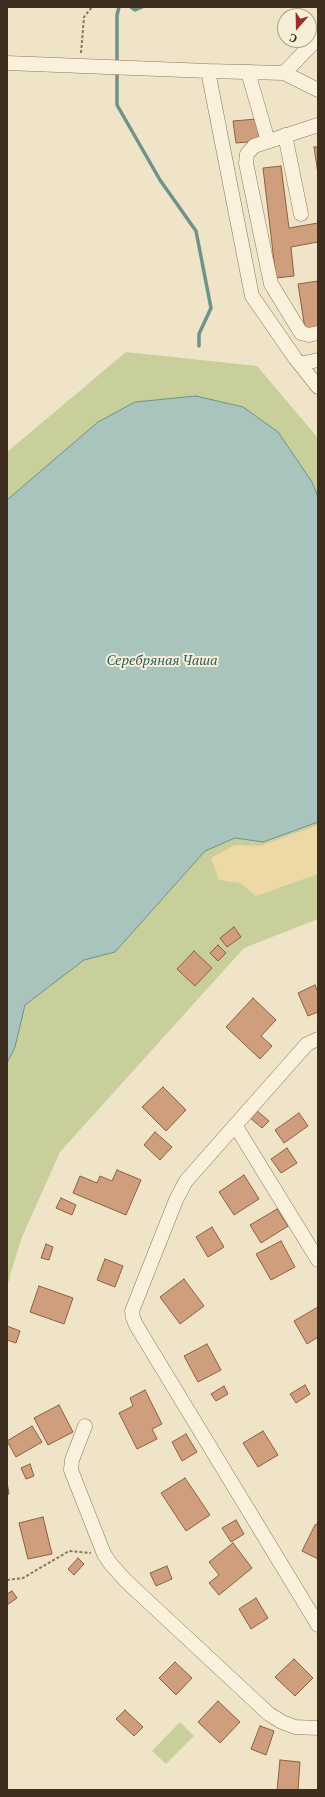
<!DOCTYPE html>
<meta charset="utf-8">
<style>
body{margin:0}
#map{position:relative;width:325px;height:1797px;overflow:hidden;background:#f0e4c8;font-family:"PT Serif",serif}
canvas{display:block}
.frame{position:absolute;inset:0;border:8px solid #3d2e20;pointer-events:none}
.north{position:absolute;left:277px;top:8px;width:40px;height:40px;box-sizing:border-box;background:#f7eed8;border:1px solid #ada18e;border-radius:50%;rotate:200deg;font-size:11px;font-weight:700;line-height:16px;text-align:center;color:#3d2e20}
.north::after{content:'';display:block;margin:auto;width:14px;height:18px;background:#9e2a2b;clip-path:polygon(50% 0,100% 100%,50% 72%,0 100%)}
</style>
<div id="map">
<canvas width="325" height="1797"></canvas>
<div class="frame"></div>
<div class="north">С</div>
</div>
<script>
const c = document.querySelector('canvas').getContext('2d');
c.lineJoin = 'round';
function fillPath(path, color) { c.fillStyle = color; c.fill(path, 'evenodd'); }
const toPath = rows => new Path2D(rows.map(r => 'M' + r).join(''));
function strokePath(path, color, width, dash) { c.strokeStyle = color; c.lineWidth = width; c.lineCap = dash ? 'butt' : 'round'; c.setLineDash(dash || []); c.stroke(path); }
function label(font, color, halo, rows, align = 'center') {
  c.font = font + ' "PT Serif",serif'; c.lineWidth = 4; c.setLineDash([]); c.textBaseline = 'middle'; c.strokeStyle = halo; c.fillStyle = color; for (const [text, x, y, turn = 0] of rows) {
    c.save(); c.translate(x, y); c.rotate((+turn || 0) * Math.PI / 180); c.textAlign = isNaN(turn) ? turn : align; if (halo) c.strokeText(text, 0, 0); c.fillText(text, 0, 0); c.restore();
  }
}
const green = toPath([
 [126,352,257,366,318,438,318,919,244,948,60,1152,22,1237,10,1275,10,1279,7,1284,7,452],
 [180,1722,194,1736,166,1764,152,1751]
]);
const sand = toPath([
 [318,825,318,874,256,896,240,883,219,880,211,858,235,845,260,846]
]);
const water = toPath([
 [196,396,243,407,278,432,312,482,318,497,318,822,263,842,235,838,205,851,115,952,84,960,25,1005,15,1047,7,1063,7,500,98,422,135,402,196,396]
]);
const stream = toPath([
 [131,7,135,10,142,7],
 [117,64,117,15,119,7],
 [117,70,117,105,160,180,196,231,211,308,199,334,199,346]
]);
const building = toPath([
 [257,119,260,141,236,143,233,121,257,119],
 [314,147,318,147,318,174,314,147],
 [281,166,289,228,318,223,318,242,291,247,294,276,276,278,263,168,281,166],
 [318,281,318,327,305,329,298,284,318,281],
 [234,927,241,937,227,947,220,938,234,927],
 [218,945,226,953,218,961,210,953,218,945],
 [194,951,212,968,195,986,177,969,194,951],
 [315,985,318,992,318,1012,308,1016,298,993,315,985],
 [253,998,276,1020,261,1036,272,1046,260,1059,226,1027,253,998],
 [163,1087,186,1110,166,1131,142,1107,163,1087],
 [256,1110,269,1121,262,1128,249,1117,256,1110],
 [299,1113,308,1126,284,1143,275,1130,299,1113],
 [155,1132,172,1147,160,1160,144,1145,155,1132],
 [287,1148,297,1163,281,1173,271,1159,287,1148],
 [117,1170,141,1180,126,1215,73,1193,80,1176,97,1183,100,1176,112,1181,117,1170],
 [244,1175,259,1199,234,1215,219,1192,244,1175],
 [61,1198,76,1205,72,1215,56,1208,61,1198],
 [277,1209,288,1226,261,1243,250,1225,277,1209],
 [212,1227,224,1247,208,1257,196,1237,212,1227],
 [281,1241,295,1267,271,1280,256,1254,281,1241],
 [46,1244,53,1247,49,1260,41,1258,46,1244],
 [105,1259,123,1266,115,1287,97,1280,105,1259],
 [184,1279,204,1306,180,1324,160,1297,184,1279],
 [39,1286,73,1298,64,1324,30,1312,39,1286],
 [318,1307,318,1337,307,1344,294,1321,318,1307],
 [7,1326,20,1331,16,1343,7,1340,7,1326],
 [207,1344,221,1370,198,1382,184,1356,207,1344],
 [305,1385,310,1394,296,1403,290,1394,305,1385],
 [224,1386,228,1394,216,1401,211,1394,224,1386],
 [145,1390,162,1424,152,1429,157,1439,137,1449,119,1413,133,1406,130,1398,145,1390],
 [59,1405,73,1432,48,1445,34,1418,59,1405],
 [32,1426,42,1442,16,1457,7,1441,32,1426],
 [263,1431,278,1455,258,1467,243,1443,263,1431],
 [186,1434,197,1452,182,1461,172,1442,186,1434],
 [30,1464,34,1476,26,1479,21,1468,30,1464],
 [185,1478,210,1515,186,1531,161,1493,185,1478],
 [7,1482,9,1494,7,1495,7,1482],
 [43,1517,52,1554,28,1559,19,1523,43,1517],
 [236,1520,244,1534,231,1542,222,1528,236,1520],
 [318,1523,318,1559,302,1551,315,1525,318,1523],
 [233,1543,252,1568,219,1595,209,1583,219,1575,209,1562,233,1543],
 [78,1558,84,1564,74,1575,68,1569,78,1558],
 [167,1566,172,1579,156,1586,150,1573,167,1566],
 [12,1591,17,1598,7,1605,7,1594,12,1591],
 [256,1598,268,1618,251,1629,239,1609,256,1598],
 [294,1659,313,1678,295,1696,275,1677,294,1659],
 [175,1662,192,1678,176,1695,159,1678,175,1662],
 [218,1701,240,1722,220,1743,198,1722,218,1701],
 [125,1710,143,1727,134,1736,116,1719,125,1710],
 [260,1726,274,1731,266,1755,251,1749,260,1726],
 [280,1760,300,1762,298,1790,277,1790,280,1760]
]);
const path = toPath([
 [81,53,84,17,92,7],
 [7,1580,23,1578,69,1551,91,1553]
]);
const minor = toPath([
 [7,63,208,71,252,296,295,358,318,387],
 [208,71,284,73,318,90],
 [248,72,268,141],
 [284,73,318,38],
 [318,125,254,146,247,154,246,163,271,284,301,333,309,335,318,333],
 [285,135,301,214],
 [300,364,318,360],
 [318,1039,307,1044,186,1181,176,1200,132,1311,133,1318,136,1325,318,1625],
 [235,1125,318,1260],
 [85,1426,72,1460,71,1470,104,1554,110,1563,126,1581,269,1714,282,1722,295,1727,318,1728]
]);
const waterNames = [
 ["Серебряная Чаша",162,661]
];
fillPath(green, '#c9cf9b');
fillPath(sand, '#ecd9a5');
fillPath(water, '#a9c4bc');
strokePath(water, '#6f938a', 1);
strokePath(stream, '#6f938a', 3.5);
fillPath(building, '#cf9f7d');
strokePath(building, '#8d5f41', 1);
strokePath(minor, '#8d765c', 15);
strokePath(path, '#8d765c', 2, [3, 2]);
strokePath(minor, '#faf1dc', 14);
label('italic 14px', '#2f5d5a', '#f7eed8', waterNames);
</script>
